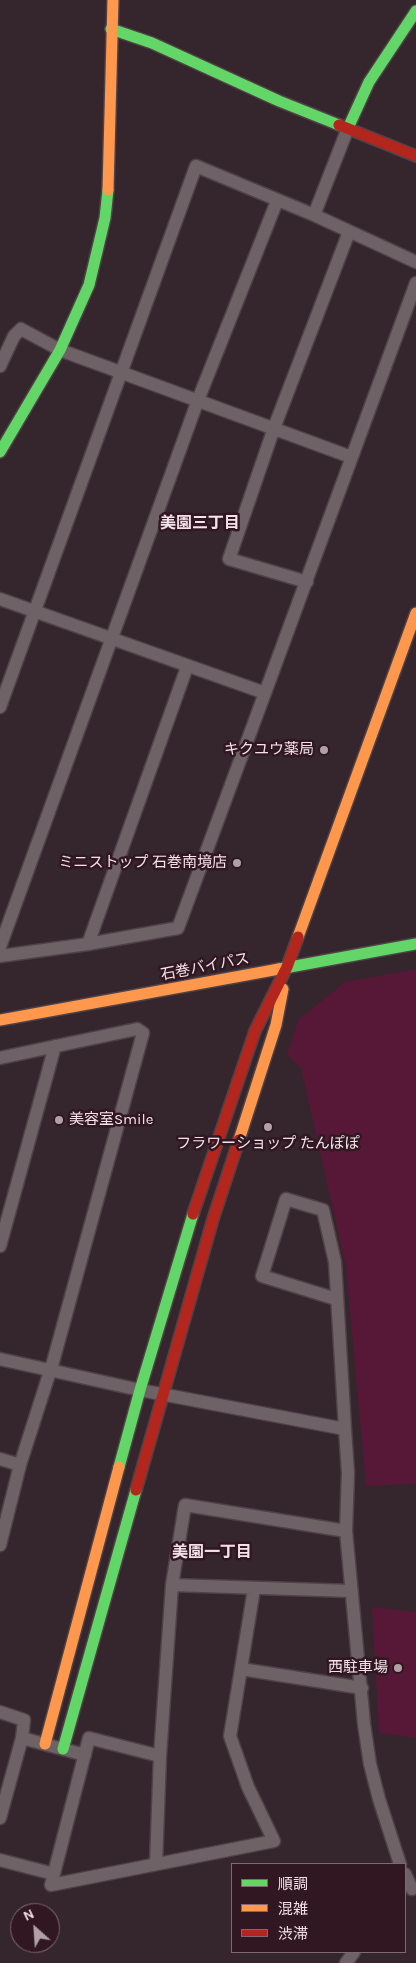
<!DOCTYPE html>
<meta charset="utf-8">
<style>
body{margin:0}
#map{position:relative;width:416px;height:1963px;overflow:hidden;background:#34262c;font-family:Karla,"Noto Sans JP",sans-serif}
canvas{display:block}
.legend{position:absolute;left:231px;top:1863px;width:175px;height:90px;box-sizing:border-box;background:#301721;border:1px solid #7f6871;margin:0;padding:6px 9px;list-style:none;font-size:15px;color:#f5e2e9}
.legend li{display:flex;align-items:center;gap:10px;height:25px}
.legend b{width:25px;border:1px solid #7f6871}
.north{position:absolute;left:10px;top:1903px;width:50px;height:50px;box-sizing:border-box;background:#301721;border:1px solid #7f6871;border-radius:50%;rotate:334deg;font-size:14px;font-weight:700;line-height:20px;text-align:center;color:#f5e2e9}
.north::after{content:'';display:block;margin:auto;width:18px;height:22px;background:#b1a0a7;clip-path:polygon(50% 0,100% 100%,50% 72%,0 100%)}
</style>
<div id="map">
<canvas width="416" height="1963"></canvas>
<ul class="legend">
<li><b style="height:6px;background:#63d668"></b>順調</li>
<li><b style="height:6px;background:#ff974d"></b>混雑</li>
<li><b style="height:6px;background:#b3261e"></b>渋滞</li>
</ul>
<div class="north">N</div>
</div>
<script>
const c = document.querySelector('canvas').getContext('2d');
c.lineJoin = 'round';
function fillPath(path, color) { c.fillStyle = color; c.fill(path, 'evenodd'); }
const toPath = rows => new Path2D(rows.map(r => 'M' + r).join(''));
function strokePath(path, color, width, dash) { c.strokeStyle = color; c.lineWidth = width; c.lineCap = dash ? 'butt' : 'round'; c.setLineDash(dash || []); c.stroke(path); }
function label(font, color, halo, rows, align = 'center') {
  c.font = font + ' Karla,"Noto Sans JP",sans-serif'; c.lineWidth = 5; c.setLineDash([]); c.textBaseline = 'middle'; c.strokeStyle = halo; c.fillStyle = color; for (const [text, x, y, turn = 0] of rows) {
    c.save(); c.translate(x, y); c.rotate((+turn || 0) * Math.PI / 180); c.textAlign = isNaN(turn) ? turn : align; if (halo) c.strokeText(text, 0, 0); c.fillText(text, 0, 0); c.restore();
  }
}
const green = toPath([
 [416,969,416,1484,366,1486,346,1267,301,1068,287,1055,298,1020,345,982],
 [372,1607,416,1612,416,1738,379,1733]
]);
const street = toPath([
 [314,215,348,128],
 [0,366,14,336,21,329,60,350,351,457],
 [307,582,229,559,274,428,349,232],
 [0,599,265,693,416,283],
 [0,707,196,166,314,215,416,262],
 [88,944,178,928,265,693],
 [0,947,198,400,277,201],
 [0,956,88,944,187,667],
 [0,1058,137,1029,143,1033,53,1362,20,1465,0,1545],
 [0,1246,55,1046],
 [336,1299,262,1276,286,1199,323,1210,335,1262,345,1429],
 [0,1359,140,1390,345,1429,348,1473,346,1531,364,1724,370,1764,379,1799,400,1864],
 [0,1459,20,1465],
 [172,1585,351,1591],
 [241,1669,362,1688],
 [0,1712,24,1720,22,1738,0,1818],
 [22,1738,85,1755],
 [160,1756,89,1738,51,1885,274,1841,248,1787,230,1736,254,1589],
 [0,1860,54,1874],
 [156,1864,160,1756,172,1585,185,1505,346,1531],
 [405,1874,412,1889],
 [346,1963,354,1952]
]);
const fast = toPath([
 [111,29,152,43,279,101,339,125],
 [348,128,369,82,416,11],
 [0,452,60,350,89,285,105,218,108,190],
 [279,969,416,944],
 [119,1467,140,1390,193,1214],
 [63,1749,136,1490]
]);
const slow = toPath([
 [108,190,113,0],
 [298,937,416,613],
 [0,1020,279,969],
 [239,1140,276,1025,283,989],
 [45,1744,119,1467]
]);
const jam = toPath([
 [339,125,416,156],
 [193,1214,255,1031,287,967,298,937],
 [136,1490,213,1219,239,1140]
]);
const markers = [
 [324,750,5,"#b1a0a7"],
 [237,863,5,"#b1a0a7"],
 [59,1120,5,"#b1a0a7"],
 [268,1127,5,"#b1a0a7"],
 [398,1668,5,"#b1a0a7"]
];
const poiNames = [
 ["キクユウ薬局",314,750],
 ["ミニストップ 石巻南境店",227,863],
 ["美容室Smile",69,1120,"left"],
 ["フラワーショップ たんぽぽ",268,1144,"center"],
 ["西駐車場",388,1668]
];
const streetNames = [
 ["石巻バイパス",205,967,-11]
];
const neighbourhoodNames = [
 ["美園三丁目",200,523],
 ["美園一丁目",212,1552]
];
fillPath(green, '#571837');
strokePath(street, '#4f4247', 15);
strokePath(fast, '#4f4247', 14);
strokePath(slow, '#4f4247', 14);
strokePath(jam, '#4f4247', 14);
strokePath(street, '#6f6267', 12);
strokePath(fast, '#63d668', 11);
strokePath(slow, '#ff974d', 11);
strokePath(jam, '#b3261e', 11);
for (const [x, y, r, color] of markers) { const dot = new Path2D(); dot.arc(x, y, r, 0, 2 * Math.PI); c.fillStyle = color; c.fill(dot); strokePath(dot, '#301721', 2); }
label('15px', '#f5e2e9', '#301721', poiNames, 'right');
label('15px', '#f5e2e9', '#301721', streetNames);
label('bold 16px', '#f5e2e9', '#301721', neighbourhoodNames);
</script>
